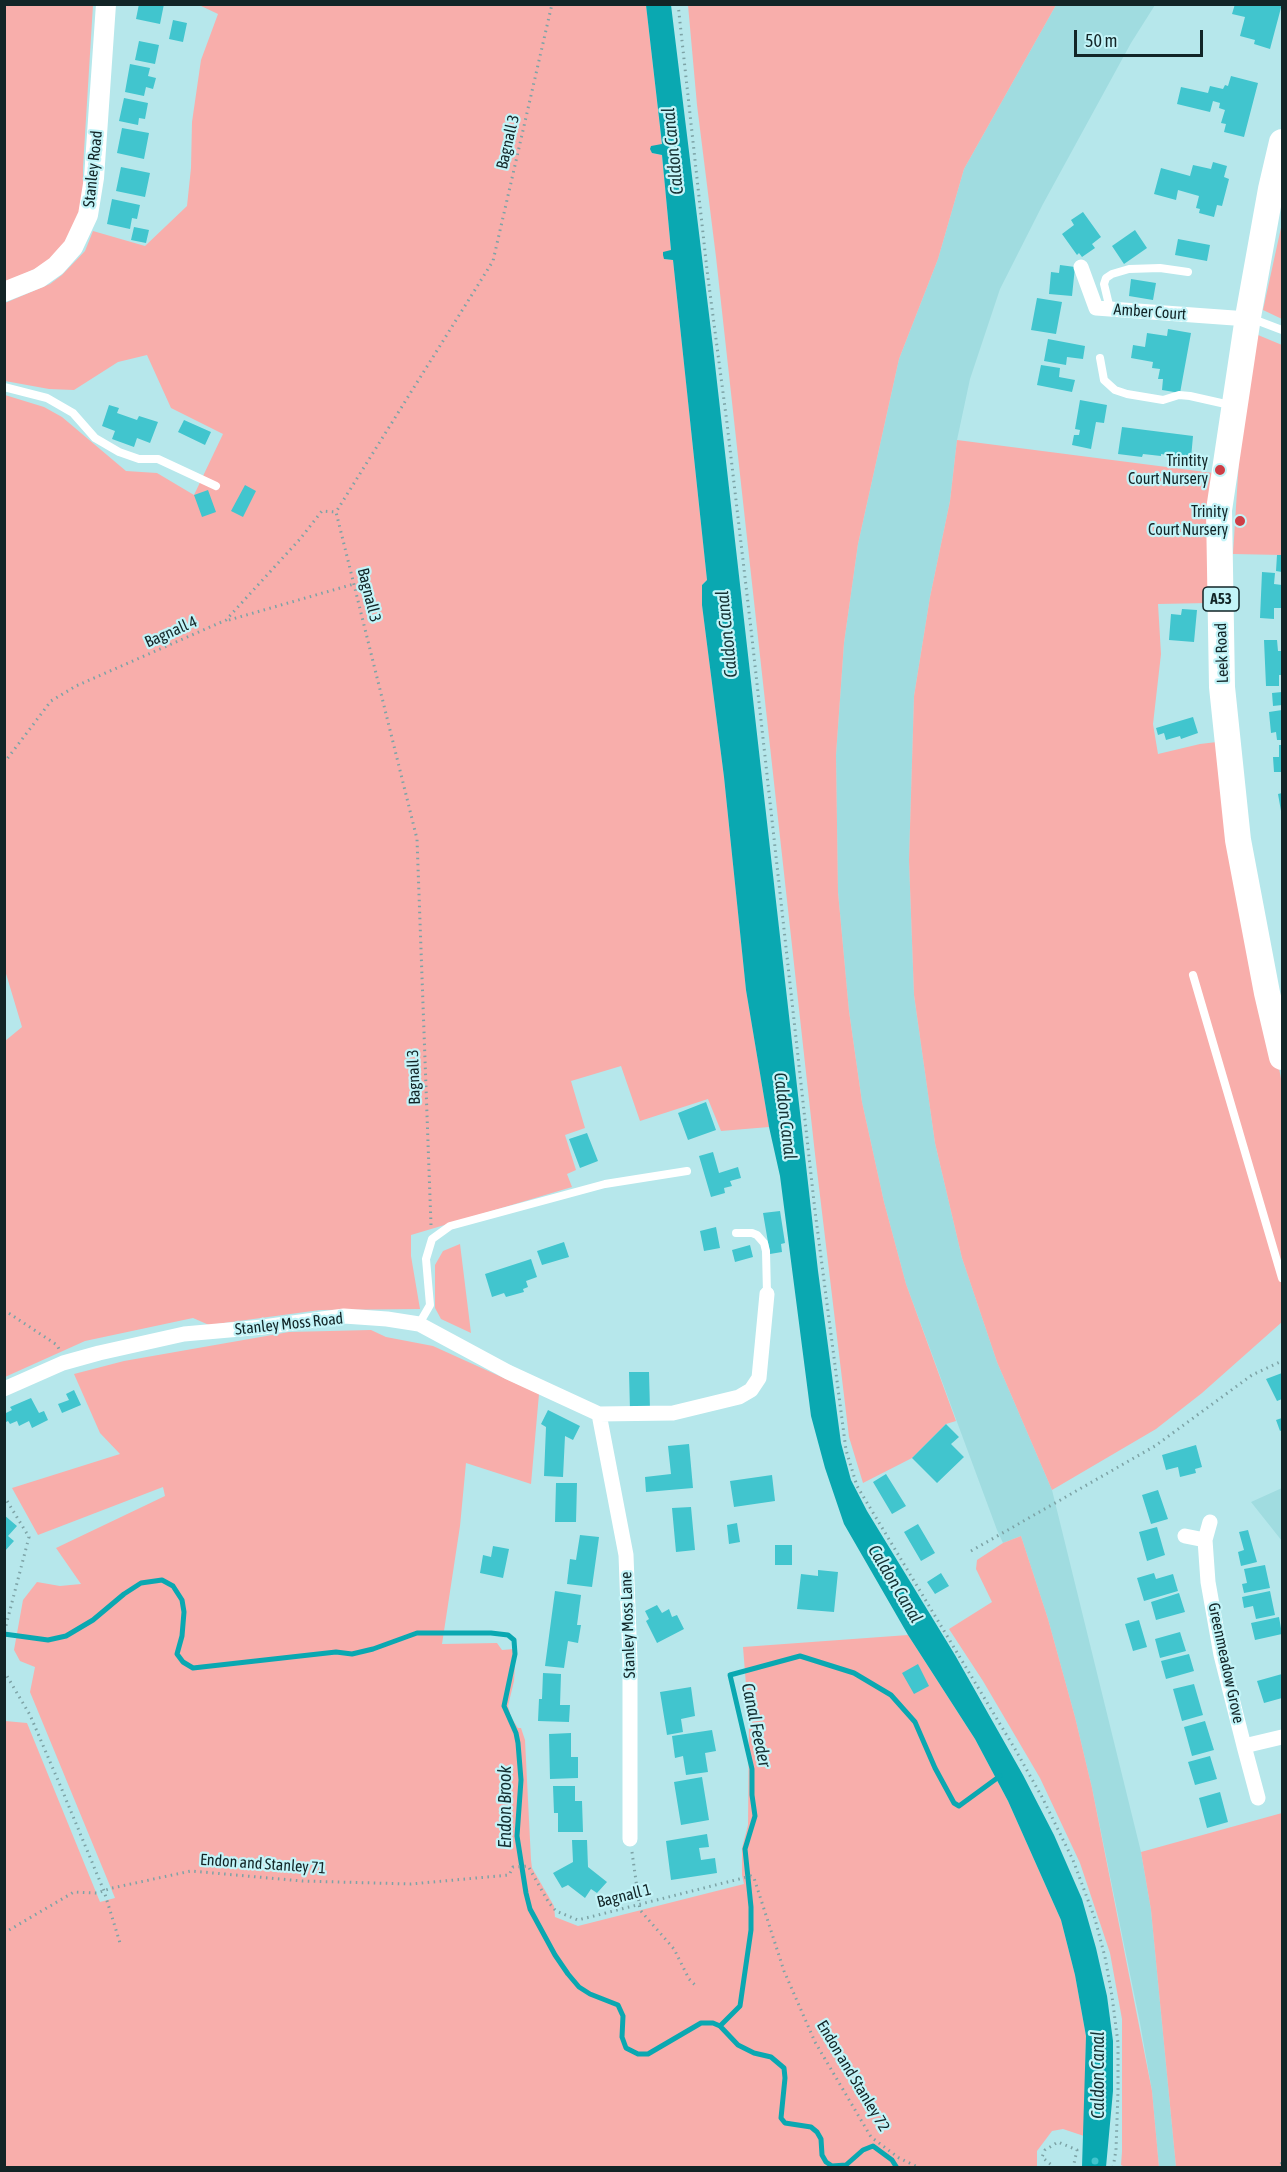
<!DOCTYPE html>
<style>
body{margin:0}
#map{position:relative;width:1287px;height:2172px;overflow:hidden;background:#b6e7eb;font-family:"Asap Condensed",sans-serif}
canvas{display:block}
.frame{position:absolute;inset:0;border:6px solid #122527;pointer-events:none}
.scale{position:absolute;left:1074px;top:30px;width:129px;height:27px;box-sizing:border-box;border:3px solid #122527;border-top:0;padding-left:8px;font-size:18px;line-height:21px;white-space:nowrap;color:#122527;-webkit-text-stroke:4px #c3f4f8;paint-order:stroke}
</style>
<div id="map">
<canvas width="1287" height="2172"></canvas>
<div class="frame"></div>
<div class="scale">50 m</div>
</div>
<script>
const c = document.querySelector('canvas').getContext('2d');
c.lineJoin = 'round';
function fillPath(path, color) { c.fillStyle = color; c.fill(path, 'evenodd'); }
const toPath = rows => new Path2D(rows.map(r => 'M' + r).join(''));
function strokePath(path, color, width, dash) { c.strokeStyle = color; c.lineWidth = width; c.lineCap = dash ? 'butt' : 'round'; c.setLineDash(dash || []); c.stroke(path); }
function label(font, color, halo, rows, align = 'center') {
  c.font = font + ' "Asap Condensed",sans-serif'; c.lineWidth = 4.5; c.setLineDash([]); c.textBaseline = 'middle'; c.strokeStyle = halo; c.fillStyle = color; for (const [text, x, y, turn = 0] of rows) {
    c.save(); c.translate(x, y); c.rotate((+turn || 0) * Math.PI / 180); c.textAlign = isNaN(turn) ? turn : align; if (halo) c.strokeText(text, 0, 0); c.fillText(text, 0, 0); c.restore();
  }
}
const built = toPath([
 [1056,5,1155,5,1131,43,1043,204,1000,289,970,379,957,440,950,501,930,597,914,696,909,860,914,995,935,1143,962,1258,997,1362,1052,1490,1141,1852,1151,1910,1176,2167,1159,2167,1152,2091,1140,2023,1092,1788,1075,1717,1048,1619,1021,1536,1003,1543,997,1530,906,1284,884,1202,862,1102,849,1011,838,892,836,755,844,643,858,544,899,359,938,259,964,169],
 [1282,1488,1282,1541,1251,1502]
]);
const green = toPath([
 [5,5,93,5,83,167,83,196,79,222,65,247,41,266,5,283],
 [199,5,646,5,662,145,652,153,662,155,671,250,664,259,673,260,707,580,702,585,702,605,724,777,746,990,769,1127,721,1131,708,1099,640,1121,621,1066,571,1081,585,1128,565,1135,576,1170,567,1174,572,1187,411,1235,411,1256,420,1309,320,1310,209,1325,193,1318,85,1341,5,1377,5,1041,22,1027,4,967,5,395,44,407,62,417,126,471,157,473,194,495,223,434,171,408,147,355,118,362,74,390,49,389,5,381,5,303,50,284,62,275,85,251,93,231,145,246,187,206,191,168,192,122,201,60,218,14],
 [688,5,1056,5,964,169,938,259,899,359,858,544,844,643,836,755,838,892,849,1011,862,1102,884,1202,906,1284,956,1421,946,1424,912,1458,863,1483,849,1437,815,1154,716,257,697,105],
 [1282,223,1282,319,1263,310],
 [1258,335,1282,345,1282,555,1233,554,1241,428],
 [957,440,1213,473,1209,603,1158,604,1161,654,1153,724,1158,754,1200,744,1217,742,1282,1084,1282,1322,1202,1393,1156,1429,1052,1490,997,1362,962,1258,935,1143,914,995,909,860,914,696,930,597,950,501],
 [460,1244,471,1333,441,1319,435,1308,435,1265,443,1251],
 [371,1330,386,1337,433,1346,539,1394,531,1484,466,1463,460,1526,442,1644,497,1643,502,1650,514,1649,515,1665,514,1681,508,1706,511,1717,518,1728,521,1728,525,1740,531,1860,532,1868,554,1906,555,1917,578,1926,744,1884,742,1875,742,1848,748,1825,749,1723,743,1647,908,1635,975,1739,1008,1801,1061,1920,1075,1975,1086,2036,1084,2136,1063,2129,1052,2131,1037,2151,1037,2167,5,2168,5,1721,27,1723,100,1902,115,1898,30,1692,35,1667,20,1661,14,1650,23,1600,37,1582,60,1586,81,1584,56,1548,165,1496,163,1487,38,1535,12,1488,120,1454,100,1433,74,1374,124,1361,289,1332],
 [1021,1536,1048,1619,1075,1717,1092,1788,1152,2091,1159,2167,1125,2167,1121,2165,1122,2152,1122,2019,1110,1953,1080,1863,1040,1778,983,1681,949,1629,992,1602,976,1569,977,1560,1003,1543],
 [1282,1813,1282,2167,1176,2167,1151,1910,1141,1852]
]);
const water = toPath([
 [646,5,671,5,713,347,818,1271,841,1443,851,1480,867,1511,955,1655,1023,1775,1054,1835,1082,1899,1096,1948,1107,1996,1113,2041,1113,2091,1106,2167,1082,2167,1086,2036,1075,1975,1061,1920,1008,1801,975,1739,908,1635,844,1524,825,1468,811,1416,780,1176,769,1127,746,990,724,777,702,605,702,585,707,580,673,260,664,259,663,255,663,252,671,250,662,155,652,153,650,149,651,146,662,144]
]);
const stream = toPath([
 [4,1634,48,1640,66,1636,93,1620,124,1594,141,1583,162,1580,173,1586,182,1600,184,1612,182,1636,177,1654,183,1662,193,1668,336,1652,352,1654,373,1649,417,1633,491,1633,508,1635,514,1640,515,1654,504,1706,516,1733,518,1743,521,1780,517,1836,526,1893,530,1909,555,1955,568,1974,579,1987,590,1994,618,2005,623,2016,622,2037,626,2048,638,2054,648,2054,701,2023,713,2023,720,2026,738,2045,754,2053,771,2057,784,2068,785,2078,781,2118,785,2123,811,2127,817,2132,821,2139,822,2155,826,2162,832,2166,846,2165,863,2150,873,2146,892,2160,897,2168],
 [720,2026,740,2006,751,1930,751,1907,745,1849,755,1816,752,1795,752,1769,730,1675,800,1656,854,1673,891,1695,915,1722,935,1768,954,1803,959,1806,1000,1776]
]);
const building = toPath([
 [139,4,164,4,160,24,136,19],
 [1235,4,1282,4,1270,49,1254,44,1255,40,1240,36,1245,17,1232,14],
 [173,20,187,23,183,42,169,39],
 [139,41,159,45,155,64,135,60],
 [130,64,150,68,148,76,156,78,153,89,146,87,144,96,125,92],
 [1231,76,1258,83,1244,137,1224,132,1226,124,1221,123,1225,110,1219,108,1220,103,1213,101,1210,112,1177,104,1181,87,1208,93,1210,86,1223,89,1225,85,1228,86],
 [124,98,148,103,145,119,139,118,138,125,119,121],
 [122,128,149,133,144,159,117,153],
 [1213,162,1227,166,1224,177,1229,179,1222,206,1217,205,1214,217,1199,213,1200,209,1196,208,1199,196,1178,190,1176,200,1154,194,1161,168,1190,176,1193,165,1211,169],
 [121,167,150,173,145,197,116,191],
 [112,199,140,205,137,219,132,218,130,229,107,224],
 [1083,212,1101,237,1092,244,1095,248,1082,257,1079,253,1077,255,1062,234,1074,225,1071,220],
 [134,227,149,230,146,243,131,240],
 [1135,230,1147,248,1124,264,1112,246],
 [1178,239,1210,245,1207,261,1175,255],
 [1060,265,1075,267,1072,296,1049,294,1051,272,1059,273],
 [1131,279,1156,283,1153,300,1129,296],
 [1037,298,1062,302,1056,334,1031,330],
 [1168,329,1191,333,1180,393,1162,390,1163,379,1158,379,1160,369,1152,368,1153,362,1131,358,1133,345,1145,347,1147,333,1167,336],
 [1048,339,1085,346,1083,359,1067,357,1066,365,1044,361],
 [1041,365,1060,368,1059,377,1075,380,1072,392,1037,385],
 [1080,400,1107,405,1104,423,1096,422,1091,449,1072,445,1074,435,1079,435,1080,430,1075,429],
 [109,405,119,408,117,413,137,420,139,416,158,422,150,443,137,438,134,447,112,439,115,431,102,426],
 [184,420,211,432,205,445,178,432],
 [1122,427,1193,436,1191,458,1161,454,1161,456,1143,454,1142,457,1118,454],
 [245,485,256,491,243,517,231,511],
 [208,490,216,512,202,517,194,495],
 [1277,555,1282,555,1282,572,1276,571],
 [1262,572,1275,573,1274,584,1282,585,1282,608,1274,608,1274,619,1260,618],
 [1182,609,1197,610,1194,642,1169,640,1171,614,1181,615],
 [1264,640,1277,640,1278,651,1282,651,1282,675,1279,675,1279,686,1266,686],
 [1282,692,1282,705,1273,706,1272,693],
 [1282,710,1282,740,1277,740,1276,732,1271,733,1269,712],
 [1193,717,1198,733,1181,739,1180,736,1166,740,1164,733,1158,735,1156,728],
 [1279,745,1282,745,1282,772,1274,772,1273,757,1279,757],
 [1282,793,1282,811,1281,811,1278,794],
 [706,1102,716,1130,688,1140,678,1113],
 [587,1133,598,1161,580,1168,569,1139],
 [713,1152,719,1173,738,1167,741,1178,730,1181,732,1186,724,1188,725,1193,711,1197,699,1156],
 [780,1211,785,1243,781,1244,782,1252,770,1254,763,1213],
 [716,1227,720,1248,704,1251,700,1231],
 [564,1242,569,1257,542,1265,537,1251],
 [750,1245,753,1257,735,1262,732,1250],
 [531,1259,537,1277,526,1281,528,1287,523,1289,524,1292,506,1297,504,1293,492,1297,485,1274],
 [629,1372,649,1372,650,1410,630,1411],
 [1282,1373,1282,1399,1277,1401,1266,1379],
 [74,1390,81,1405,62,1413,58,1404,69,1400,66,1394],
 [31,1398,39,1413,44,1411,48,1420,32,1428,29,1421,19,1426,17,1421,10,1424,8,1421,4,1423,4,1414,12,1410,10,1407],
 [548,1410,580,1426,573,1440,565,1436,563,1477,544,1476,546,1427,541,1424],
 [1282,1418,1282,1430,1280,1431,1276,1420],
 [946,1424,959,1437,951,1444,964,1457,937,1483,912,1458],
 [689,1444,693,1488,646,1492,645,1477,671,1474,668,1446],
 [1196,1445,1202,1467,1195,1469,1196,1473,1180,1477,1178,1467,1166,1470,1162,1455],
 [886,1474,906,1506,892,1514,873,1482],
 [772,1475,775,1501,734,1507,730,1481],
 [556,1483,577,1483,576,1522,555,1522],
 [1158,1490,1168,1519,1151,1524,1142,1495],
 [691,1507,695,1550,676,1552,672,1508],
 [4,1515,17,1526,8,1536,14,1541,4,1552],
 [737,1523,740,1542,729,1544,727,1525],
 [918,1524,935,1553,921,1561,904,1532],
 [1157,1527,1165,1555,1147,1561,1139,1532],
 [1248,1530,1257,1562,1241,1566,1238,1552,1244,1550,1239,1532],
 [580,1535,599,1537,592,1587,567,1584,570,1559,576,1560],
 [775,1545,792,1545,792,1565,775,1565],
 [493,1546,509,1549,503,1578,480,1573,483,1555,491,1557],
 [1265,1565,1270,1588,1244,1593,1242,1584,1247,1583,1244,1569],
 [818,1570,838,1572,834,1612,797,1609,801,1574,818,1576],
 [941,1573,949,1586,935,1594,927,1582],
 [1154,1573,1156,1579,1173,1574,1178,1591,1144,1601,1137,1578],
 [555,1591,581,1595,577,1625,581,1625,578,1643,568,1641,564,1668,545,1666],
 [1270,1591,1275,1615,1256,1619,1253,1606,1244,1608,1242,1597],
 [1179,1593,1185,1612,1156,1620,1151,1602],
 [657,1605,662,1613,669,1609,672,1617,677,1615,684,1629,657,1643,646,1621,649,1619,645,1611],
 [1279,1617,1282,1634,1255,1640,1251,1623],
 [1139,1620,1147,1647,1133,1651,1125,1624],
 [1180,1632,1186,1651,1160,1658,1155,1639],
 [1189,1654,1194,1671,1166,1679,1161,1661],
 [918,1664,929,1686,914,1694,902,1673],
 [543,1673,561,1674,560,1705,570,1705,569,1722,538,1721,539,1699,542,1699],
 [1282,1674,1282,1698,1264,1703,1257,1681],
 [1194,1684,1203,1715,1182,1721,1173,1689],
 [691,1687,695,1716,681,1719,683,1732,667,1735,660,1692],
 [1205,1721,1214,1750,1192,1756,1184,1727],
 [712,1730,716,1751,705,1753,708,1772,686,1775,683,1756,675,1758,672,1736],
 [571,1733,571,1757,578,1757,578,1778,550,1779,549,1734],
 [1210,1756,1217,1779,1195,1785,1188,1762],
 [702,1777,709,1820,681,1825,674,1782],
 [553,1786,575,1786,575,1801,582,1801,583,1832,558,1832,558,1813,554,1813],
 [1220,1792,1228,1822,1207,1828,1199,1798],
 [707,1834,709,1847,699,1848,701,1860,715,1858,717,1873,671,1880,666,1841],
 [572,1840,587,1840,588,1867,607,1882,597,1893,591,1889,585,1898,568,1885,562,1888,553,1873,573,1862],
 '1091.5 2161a3.5 3.5 0 1 1 7 0a3.5 3.5 0 1 1-7 0Z'
]);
const path = toPath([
 [678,4,707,270,727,423,751,629,815,1211,846,1450,857,1486,1015,1749,1042,1797,1073,1860,1095,1919,1105,1957,1112,1996,1118,2043,1118,2091,1116,2150,1113,2168],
 [229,620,354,584],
 [4,763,51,701,76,686,226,620,300,539,322,511,336,512],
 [431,1225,417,839,336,512,493,261,552,4],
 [4,1310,57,1345,59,1349],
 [4,1496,29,1537,4,1633],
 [971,1551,1155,1446,1252,1375,1282,1361],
 [4,1671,30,1715,60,1785,104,1891,120,1943],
 [632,1852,640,1910,674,1949,689,1979,695,1985],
 [4,1933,74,1892,97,1893,112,1888,191,1871,302,1881,411,1884,509,1875,513,1867,528,1866,549,1903,556,1911,578,1920,751,1876,754,1878,784,1971,815,2042,871,2137,899,2158,920,2168],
 [1055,2168,1042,2157,1045,2150,1058,2142,1077,2150,1073,2168],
 [1276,2168,1282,2163]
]);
const service = toPath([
 [1110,309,1104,284,1106,278,1112,274,1129,269,1160,268,1188,272],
 [1253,319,1282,330],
 [1100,358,1104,380,1115,390,1127,394,1163,400,1179,395,1190,396,1230,405],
 [4,387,47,398,73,413,95,438,119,452,139,459,158,459,216,486],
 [1193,975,1282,1278],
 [736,1233,752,1233,757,1235,764,1243,766,1251,767,1294],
 [419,1324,430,1305,426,1259,432,1239,450,1226,605,1184,687,1171]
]);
const minor = toPath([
 [1081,267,1096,308,1248,319],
 [4,1389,63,1363,99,1353,184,1334,263,1327,344,1316,387,1319,419,1324,508,1372,599,1414,673,1413,739,1397,751,1390,759,1378,767,1294],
 [599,1414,626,1555,630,1661,630,1839],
 [1210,1522,1205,1540,1208,1582,1221,1655,1244,1746,1282,1737],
 [1185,1536,1205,1540],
 [1244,1746,1258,1798]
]);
const tertiary = toPath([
 [4,292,39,278,56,266,73,247,88,215,94,178,106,4]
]);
const trunk = toPath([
 [1282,142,1271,189,1248,317,1219,510,1222,687,1238,840,1267,993,1282,1057]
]);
const markers = [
 [1220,470,6,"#ce3e46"],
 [1240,521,6,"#ce3e46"]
];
const shields = [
 [1221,599,36]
];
const shieldNames = [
 ["A53",1221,599]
];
const streetNames = [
 ["Bagnall 3",508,142,-77],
 ["Stanley Road",93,169,-84],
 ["Amber Court",1150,312,4],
 ["Bagnall 3",369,595,76],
 ["Bagnall 4",171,632,-24],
 ["Leek Road",1222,653,-92],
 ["Bagnall 3",414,1077,-92],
 ["Stanley Moss Road",289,1324,-6],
 ["Stanley Moss Lane",628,1625,-92],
 ["Greenmeadow Grove",1226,1663,78],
 ["Endon and Stanley 71",263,1864,4],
 ["Bagnall 1",624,1896,-14],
 ["Endon and Stanley 72",853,2076,59]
];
const poiNames = [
 ["Trintity",1208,461],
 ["Court Nursery",1208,479],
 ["Trinity",1228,512],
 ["Court Nursery",1228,530]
];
const waterNames = [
 ["Caldon Canal",673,151,-96],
 ["Caldon Canal",727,634,-96],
 ["Caldon Canal",785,1116,83],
 ["Caldon Canal",895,1584,59],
 ["Canal Feeder",756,1725,78],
 ["Endon Brook",505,1807,-90],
 ["Caldon Canal",1098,2075,-90]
];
fillPath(built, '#a0dce0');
fillPath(green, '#f8aeab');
fillPath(water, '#0aa8b1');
strokePath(stream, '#0aa8b1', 5);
fillPath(building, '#41c5ce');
strokePath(path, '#7da3a6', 3, [1.5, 4.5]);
strokePath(service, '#fff', 8);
strokePath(minor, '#fff', 15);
strokePath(tertiary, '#fff', 20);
strokePath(trunk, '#fff', 26);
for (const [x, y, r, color] of markers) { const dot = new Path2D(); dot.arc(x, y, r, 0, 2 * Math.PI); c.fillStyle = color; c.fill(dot); strokePath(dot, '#c3f4f8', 2); }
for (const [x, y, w] of shields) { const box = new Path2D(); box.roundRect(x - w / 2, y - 12, w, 24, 4.5); c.fillStyle = '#c3f4f8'; c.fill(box); strokePath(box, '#122527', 1.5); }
label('bold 15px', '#122527', null, shieldNames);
label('16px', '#122527', '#c3f4f8', streetNames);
label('16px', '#122527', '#c3f4f8', poiNames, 'right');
label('italic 18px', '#143032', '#c3f4f8', waterNames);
</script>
